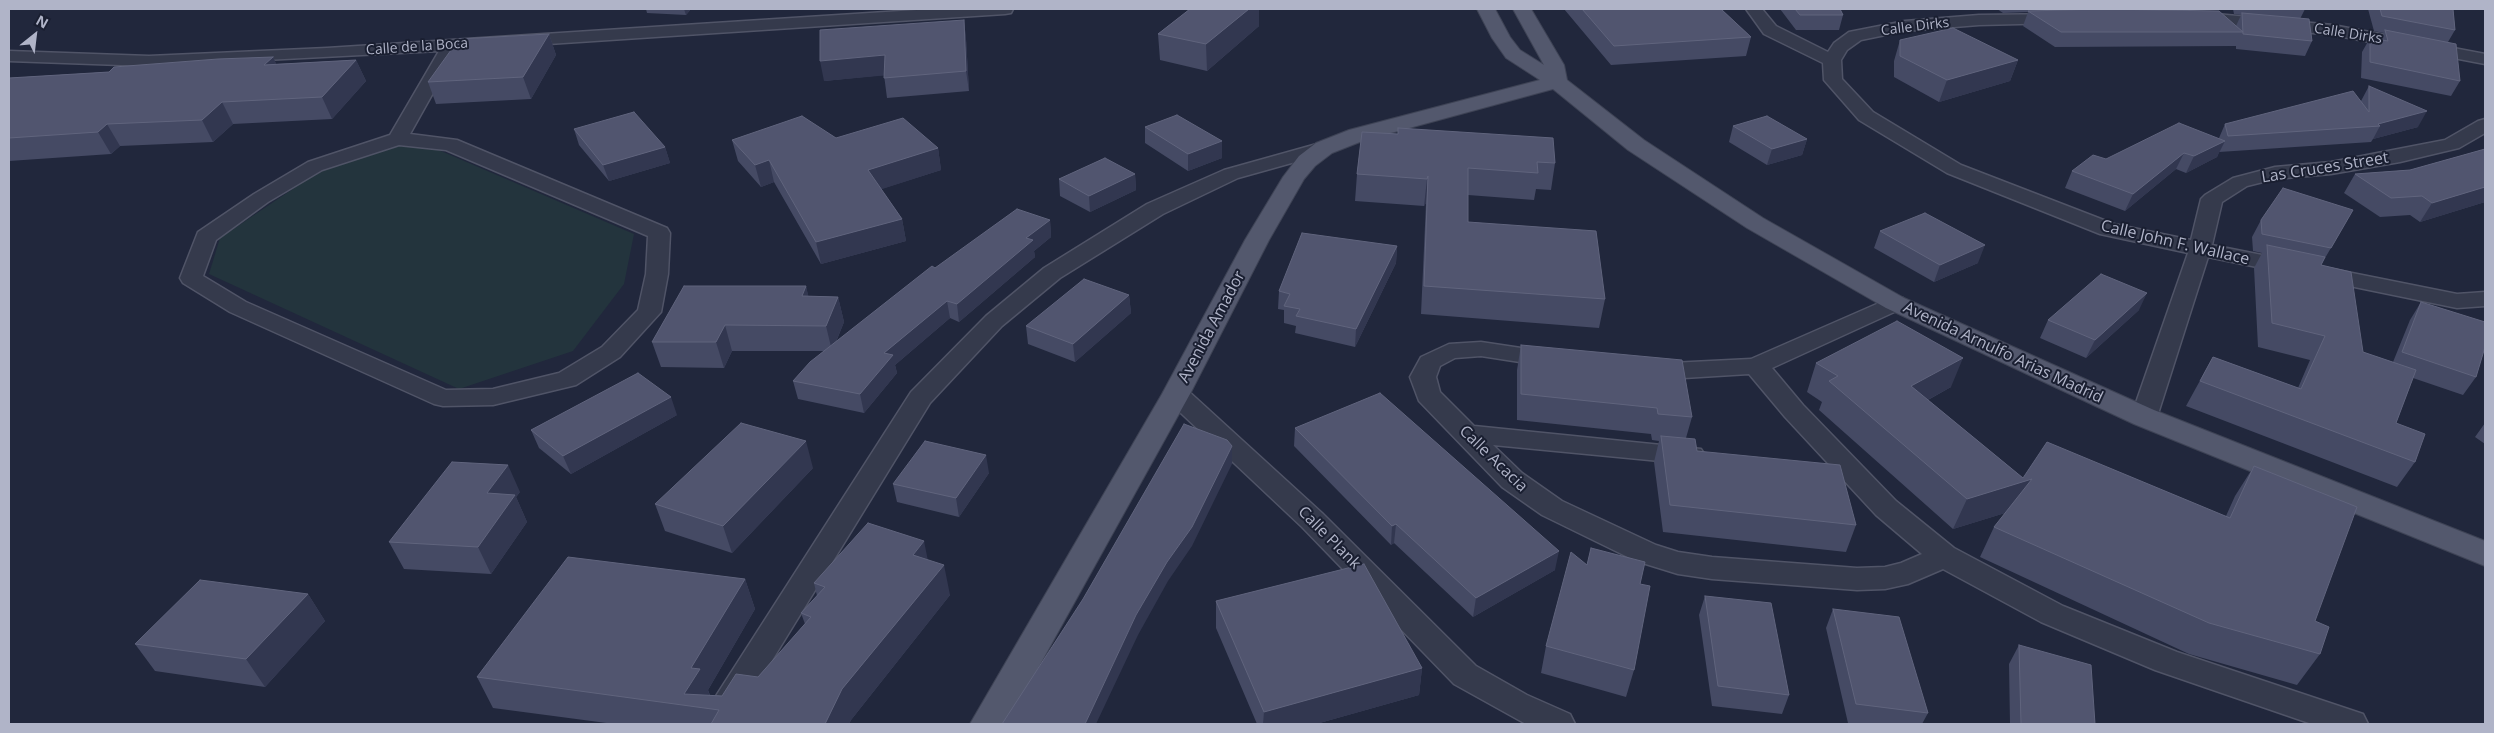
<!DOCTYPE html>
<style>
body{margin:0}
#map{position:relative;width:2494px;height:733px;overflow:hidden;background:#21273c;font-family:"Open Sans",sans-serif}
canvas{display:block}
.frame{position:absolute;inset:0;border:10px solid #b0b4c8;pointer-events:none}
.north{position:absolute;left:10px;top:10px;width:50px;height:50px;-webkit-text-stroke:4px #1a1f31;paint-order:stroke;rotate:29deg;font-size:14px;font-weight:700;line-height:20px;text-align:center;color:#b0b4c8}
.north::after{content:'';display:block;margin:auto;width:18px;height:22px;background:#b0b4c8;clip-path:polygon(50% 0,100% 100%,50% 72%,0 100%)}
</style>
<div id="map">
<canvas width="2494" height="733"></canvas>
<div class="frame"></div>
<div class="north">N</div>
</div>
<script>
const c = document.querySelector('canvas').getContext('2d');
c.lineJoin = 'round';
function fillPath(path, color) { c.fillStyle = color; c.fill(path, 'evenodd'); }
const toPath = rows => new Path2D(rows.map(r => 'M' + r).join(''));
function strokePath(path, color, width, dash) { c.strokeStyle = color; c.lineWidth = width; c.lineCap = dash ? 'butt' : 'round'; c.setLineDash(dash || []); c.stroke(path); }
function label(font, color, halo, rows, align = 'center') {
  c.font = font + ' "Open Sans",sans-serif'; c.lineWidth = 4; c.setLineDash([]); c.textBaseline = 'middle'; c.strokeStyle = halo; c.fillStyle = color; for (const [text, x, y, turn = 0] of rows) {
    c.save(); c.translate(x, y); c.rotate((+turn || 0) * Math.PI / 180); c.textAlign = isNaN(turn) ? turn : align; if (halo) c.strokeText(text, 0, 0); c.fillText(text, 0, 0); c.restore();
  }
}
const green = toPath([
 [401,144,427,145,634,234,624,284,573,351,459,389,209,274,220,238,318,172]
]);
const street = toPath([
 [932,9,1013,9,1011,13,1005,14,457,50,410,134,457,140,667,228,670,233,668,274,661,312,620,357,576,385,493,405,443,406,434,404,230,312,183,283,180,278,198,232,254,194,308,162,390,135,439,51,149,66,9,61,9,51,149,56,327,48,932,9],
 [399,145,446,150,648,236,646,274,638,310,602,347,559,373,493,389,446,390,246,302,203,276,216,240,268,202,322,170,399,145],
 [1746,9,1762,9,1776,26,1828,52,1834,43,1849,32,1905,21,1979,15,2066,14,2068,18,2066,22,2060,23,1979,25,1905,31,1861,40,1847,50,1841,60,1842,79,1873,112,1961,165,2114,224,2191,240,2201,199,2205,195,2233,178,2275,167,2331,162,2445,140,2478,121,2485,119,2485,133,2459,148,2400,162,2331,174,2275,179,2247,186,2222,202,2212,245,2457,294,2485,292,2485,306,2457,308,2208,257,2157,417,2153,423,2144,425,2135,423,2131,417,2188,253,2100,234,1947,173,1859,120,1824,80,1823,63,1764,34,1746,9],
 [2195,12,2333,25,2485,54,2485,64,2333,35,2189,21,2187,17,2189,13,2195,12],
 [1324,142,1331,144,1334,148,1331,152,1238,178,1163,214,1060,278,1002,326,930,403,733,724,698,724,911,392,986,316,1044,268,1147,204,1224,170,1324,142],
 [1895,296,1903,298,1907,303,1903,308,1772,368,1803,405,1896,501,1954,548,2063,606,2177,652,2363,714,2368,724,2312,724,2155,670,2041,622,1943,569,1908,584,1885,589,1857,590,1712,579,1678,574,1636,561,1542,515,1502,487,1419,401,1410,377,1421,357,1449,344,1481,342,1561,354,1564,359,1561,364,1552,367,1481,356,1455,358,1440,366,1436,377,1440,392,1474,426,1701,449,1705,455,1701,461,1691,464,1493,445,1522,473,1562,501,1656,545,1678,552,1712,557,1857,568,1885,567,1901,563,1922,554,1876,515,1785,417,1749,374,1651,380,1642,377,1638,372,1642,367,1651,364,1751,359,1895,296],
 [1176,386,1185,388,1322,513,1476,666,1527,695,1570,714,1575,724,1526,724,1454,684,1302,527,1167,400,1163,394,1167,388,1176,386]
]);
const primary = toPath([
 [1477,9,1495,9,1510,37,1520,50,1544,65,1513,9,1531,9,1564,65,1567,80,1644,140,1763,218,1904,298,2154,410,2485,541,2485,566,2134,424,1886,308,1747,228,1628,150,1553,89,1365,140,1332,153,1315,166,1304,179,1269,240,1190,394,1007,724,970,724,1162,394,1245,240,1283,177,1299,156,1316,143,1349,130,1540,80,1506,58,1492,38,1477,9]
]);
const wall = toPath([
 [646,9,691,9,686,15,647,13],
 [1190,9,1259,9,1259,26,1207,71,1160,60,1158,34],
 [1564,9,1721,9,1751,37,1746,56,1611,65],
 [1780,9,1840,9,1843,15,1839,30,1796,30],
 [1997,9,2195,9,2194,10,2179,11,2236,26,2241,15,2234,14,2233,9,2305,9,2300,19,2312,41,2305,56,2236,49,2236,46,2235,46,2055,47,2023,26,2028,12,2003,13],
 [2368,9,2453,9,2455,30,2448,42,2460,81,2451,96,2361,78,2362,52,2370,38,2380,40,2384,33,2374,31],
 [964,20,966,39,969,91,887,98,884,75,824,81],
 [549,34,556,55,531,99,436,104,428,82],
 [1900,40,2018,60,2010,81,1939,102,1894,77,1894,61],
 [273,57,276,64,356,60,366,81,332,119,233,124,213,142,120,146,111,154,9,161,9,78,109,72],
 [2369,86,2418,127,2373,139,2371,142,2219,152,2217,157,2186,173,2176,169,2125,211,2065,188,2072,171,2106,159,2219,138,2225,124,2361,101],
 [1733,126,1807,139,1802,155,1767,165,1729,142],
 [1145,127,1222,158,1188,171,1145,143],
 [574,129,665,147,670,163,609,181,579,145],
 [1362,132,1555,163,1551,190,1536,189,1534,200,1468,195,1468,222,1605,299,1599,328,1421,314,1426,203,1424,206,1355,201,1357,174],
 [836,138,938,148,941,170,881,189,902,219,906,241,821,264,774,182,761,187,738,161,732,140],
 [2485,149,2485,202,2420,222,2410,215,2380,217,2344,193,2355,174,2410,170],
 [1135,174,1136,190,1090,212,1060,196,1059,179],
 [2353,210,2321,265,2363,352,2393,362,2410,320,2421,302,2476,377,2463,395,2413,378,2396,423,2415,462,2397,487,2186,406,2213,357,2298,388,2310,360,2258,347,2254,268,2262,253,2253,251,2252,237,2261,220],
 [1050,220,1051,237,1034,251,1035,257,959,322,950,318,895,365,897,373,864,413,798,399,793,381,824,351,732,351,724,368,661,367,652,342,806,286,808,296,838,297,844,322,836,342,935,268],
 [1880,231,1978,263,1934,282,1874,248],
 [1397,246,1396,263,1355,347,1295,333,1296,326,1284,323,1284,310,1278,309,1279,291],
 [1129,295,1131,313,1075,362,1028,344,1026,326],
 [2139,310,2086,358,2040,338,2048,320],
 [1521,345,1692,417,1686,438,1697,451,1856,525,1846,552,1663,532,1654,462,1659,441,1652,440,1651,434,1517,420,1517,370],
 [1816,363,1951,387,1928,400,2023,478,2226,516,2235,496,2254,466,2315,621,2320,654,2297,685,2189,654,1980,557,1994,527,2005,513,1953,529,1819,410,1822,402,1807,392],
 [677,415,571,474,539,448,531,430],
 [2485,423,2485,444,2475,437],
 [1295,428,1555,570,1473,617,1394,543,1391,545,1294,446],
 [813,468,732,553,665,531,655,504],
 [989,473,959,517,897,502,893,484],
 [520,492,516,497,527,522,491,574,404,569,389,542],
 [928,560,950,595,851,720,849,724,614,724,493,708,477,677,745,579,755,609,708,690,710,695,722,696,758,677,805,624,801,613,817,596,814,583],
 [1587,565,1640,584,1634,670,1626,697,1541,673,1546,646],
 [308,594,325,621,265,687,155,671,135,644],
 [1705,596,1789,695,1782,714,1712,706,1699,615],
 [1216,601,1422,668,1419,695,1316,724,1257,724,1216,628],
 [1833,609,1928,713,1922,724,1855,724,1848,723,1826,628],
 [2019,645,2095,724,2010,724,2009,664]
]);
const shadedWall = toPath([
 [684,9,691,9,686,15],
 [1249,9,1259,9,1259,26,1207,71,1206,44],
 [964,20,966,39,969,91,966,71],
 [549,34,556,55,531,99,523,77],
 [885,55,889,75,824,81,820,61],
 [273,57,283,78,264,65],
 [356,60,366,81,332,119,322,97],
 [2018,60,2010,81,1939,102,1947,80],
 [222,102,233,124,213,142,202,120],
 [2427,111,2418,127,2373,139,2380,126,2378,124],
 [107,124,120,146,111,154,98,132],
 [1807,139,1802,155,1767,165,1772,149],
 [1222,141,1222,158,1188,171,1188,154],
 [2225,141,2217,157,2186,173,2194,156],
 [665,147,670,163,609,181,603,165],
 [938,148,941,170,873,192,868,170],
 [2184,153,2176,169,2125,211,2133,194],
 [769,160,774,182,761,187,755,165],
 [1135,174,1136,190,1090,212,1089,196],
 [1428,176,1426,203,1424,206,1427,179],
 [2485,187,2485,202,2420,222,2432,203],
 [902,219,906,241,821,264,816,242],
 [1050,220,1051,237,1034,251,1035,257,959,322,957,304,1026,238],
 [1985,245,1978,263,1934,282,1940,265],
 [1397,246,1396,263,1355,347,1356,329],
 [806,286,812,311,802,296],
 [2147,293,2139,310,2086,358,2095,340],
 [1129,295,1131,313,1075,362,1073,344],
 [838,297,844,322,832,351,826,326],
 [947,301,950,318,895,365,897,373,864,413,860,394,884,353],
 [725,325,732,351,724,368,716,342],
 [1963,358,1951,387,1900,415,1911,386],
 [671,397,677,415,571,474,563,456],
 [806,441,813,468,732,553,723,526],
 [1232,446,1232,464,1192,546,1168,581,1138,635,1096,724,1085,724,1136,615],
 [986,455,989,473,959,517,956,498],
 [508,465,520,492,516,497,527,522,491,574,478,547,487,493],
 [2032,479,2018,509,1953,529,1967,499],
 [1396,524,1394,543,1391,545,1392,526],
 [924,541,930,571,913,555],
 [1559,551,1555,570,1473,617,1476,598],
 [944,565,950,595,851,720,849,724,825,724,842,689],
 [745,579,755,609,708,690,711,700,684,694,691,668],
 [308,594,325,621,265,687,246,659],
 [1422,668,1419,695,1316,724,1263,724,1264,712]
]);
const building = toPath([
 [1190,9,1249,9,1206,44,1158,34,1190,9],
 [1582,9,1721,9,1751,37,1614,46,1582,9],
 [1795,9,1840,9,1843,15,1800,15,1795,9],
 [2101,9,2219,11,2243,32,2061,32,2028,11,2101,9],
 [2380,9,2453,9,2455,30,2382,16,2380,9],
 [2242,13,2309,19,2312,41,2243,34,2242,13],
 [964,20,966,71,884,78,885,55,820,61,820,30,964,20],
 [1953,28,2018,60,1947,80,1900,56,1900,40,1953,28],
 [2385,30,2456,44,2460,81,2370,62,2370,38,2388,41,2385,30],
 [549,34,523,77,428,82,459,39,549,34],
 [273,57,264,65,356,60,322,97,222,102,202,120,107,124,98,132,9,138,9,78,109,72,114,67,218,59,273,57],
 [2369,86,2427,111,2378,124,2380,126,2228,136,2225,124,2353,91,2369,112,2369,86],
 [634,112,665,147,603,165,574,129,634,112],
 [1177,115,1222,141,1188,154,1145,127,1177,115],
 [802,116,836,138,903,118,938,148,868,170,902,219,816,242,769,160,755,165,732,140,802,116],
 [1767,116,1807,139,1772,149,1733,126,1767,116],
 [2179,123,2225,141,2194,156,2184,153,2133,194,2072,171,2093,155,2106,159,2179,123],
 [1398,128,1553,138,1555,163,1537,162,1538,173,1468,168,1468,222,1596,231,1605,299,1424,286,1428,176,1427,179,1357,174,1362,132,1398,134,1398,128],
 [2485,149,2485,187,2432,203,2422,196,2391,198,2355,174,2410,170,2485,149],
 [1105,158,1135,174,1089,196,1059,179,1105,158],
 [2283,188,2353,210,2331,248,2262,234,2261,220,2283,188],
 [1017,209,1050,220,1026,238,1033,240,957,304,947,301,884,353,893,355,860,394,793,381,810,362,932,266,935,268,1017,209],
 [1925,213,1985,245,1940,265,1880,231,1925,213],
 [1302,233,1397,246,1356,329,1296,316,1300,309,1284,306,1290,294,1279,291,1302,233],
 [2267,245,2325,257,2321,265,2351,272,2363,352,2416,370,2396,423,2425,434,2415,462,2200,381,2213,357,2301,389,2325,336,2272,323,2267,245],
 [2101,274,2147,293,2095,340,2048,320,2101,274],
 [1084,279,1129,295,1073,344,1026,326,1084,279],
 [684,286,806,286,802,296,838,297,826,326,725,325,716,342,652,342,684,286],
 [2421,302,2485,322,2485,347,2476,377,2402,352,2421,302],
 [1897,321,1963,358,1911,386,2023,478,2047,442,2230,518,2254,466,2357,507,2315,621,2329,627,2320,654,2209,623,1994,527,2032,479,1967,499,1829,381,1838,376,1816,363,1897,321],
 [1521,345,1682,360,1692,417,1658,414,1657,408,1521,394,1521,345],
 [638,373,671,397,563,456,531,430,638,373],
 [1380,393,1559,551,1476,598,1396,524,1392,526,1295,428,1380,393],
 [741,423,806,441,723,526,655,504,741,423],
 [1184,424,1227,440,1232,446,1192,527,1167,562,1136,615,1085,724,1002,724,1083,599,1184,424],
 [1661,436,1695,439,1697,451,1840,465,1856,525,1670,505,1661,436],
 [925,441,986,455,956,498,893,484,925,441],
 [452,462,508,465,487,493,515,495,478,547,389,542,452,462],
 [868,523,924,541,913,555,944,565,842,689,825,724,711,724,719,710,477,677,568,557,745,579,691,668,700,669,684,694,722,696,736,674,758,677,811,617,801,613,825,587,814,583,868,523],
 [1591,548,1645,562,1640,584,1650,586,1634,670,1546,646,1571,552,1587,565,1591,548],
 [1364,564,1422,668,1264,712,1216,601,1364,564],
 [200,580,308,594,246,659,135,644,200,580],
 [1705,596,1771,603,1789,695,1718,686,1705,596],
 [1833,609,1899,617,1928,713,1856,704,1833,609],
 [2019,645,2091,665,2095,724,2021,724,2019,645]
]);
const farStreetnames = [
 ["Calle Dirks",1915,27,-7],
 ["Calle Dirks",2348,34,9],
 ["Calle de la Boca",417,47,-4]
];
const streetNames = [
 ["Las Cruces Street",2325,168,-9],
 ["Calle John F. Wallace",2175,243,13],
 ["Avenida Amador",1212,327,-62],
 ["Avenida Arnulfo Arias Madrid",2003,353,25],
 ["Calle Acacia",1493,459,44],
 ["Calle Plank",1329,538,45]
];
fillPath(green, '#23343d');
strokePath(street, '#505467', 3);
strokePath(primary, '#3e4355', 2);
fillPath(street, '#353a4c');
fillPath(primary, '#53586d');
fillPath(wall, '#454a64');
fillPath(shadedWall, '#323750');
fillPath(building, '#51556f');
strokePath(building, '#60647d', 1);
label('14px', '#b0b4c8', '#1a1f31', farStreetnames);
label('16px', '#b0b4c8', '#1a1f31', streetNames);
</script>
